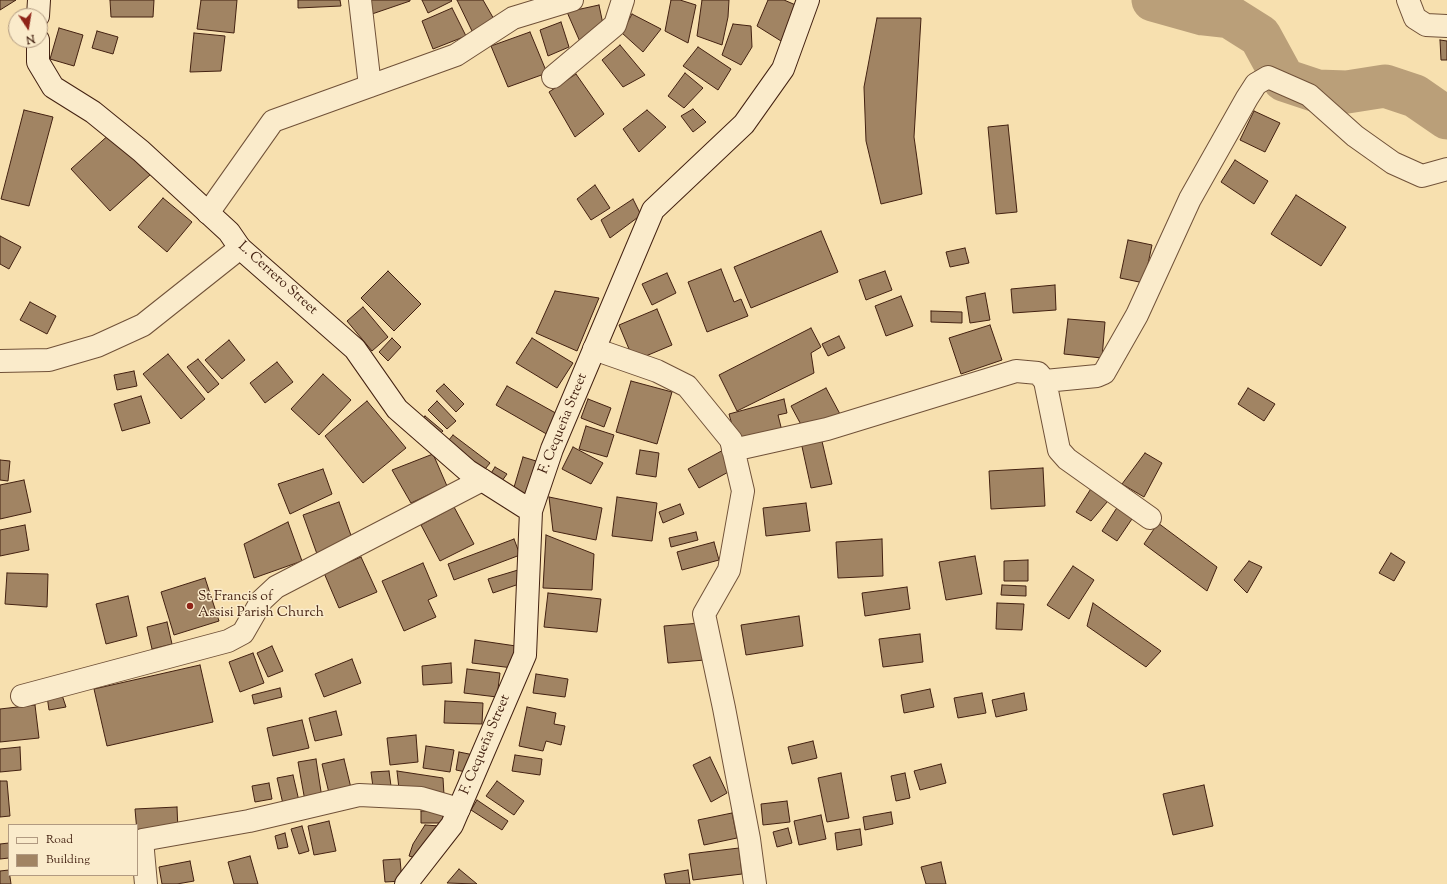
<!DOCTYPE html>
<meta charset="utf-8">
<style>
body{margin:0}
#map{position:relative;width:1447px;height:884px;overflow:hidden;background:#f7e0af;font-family:"Sorts Mill Goudy",serif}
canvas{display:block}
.legend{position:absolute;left:8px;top:824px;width:130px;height:52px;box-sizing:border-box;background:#faebcb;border:1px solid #b19a81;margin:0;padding:5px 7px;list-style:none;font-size:12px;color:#432111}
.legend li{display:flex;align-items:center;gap:8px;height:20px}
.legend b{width:20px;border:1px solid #b19a81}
.north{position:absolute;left:8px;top:8px;width:40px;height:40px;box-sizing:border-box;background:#faebcb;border:1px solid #b19a81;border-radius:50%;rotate:168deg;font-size:11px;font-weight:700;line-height:16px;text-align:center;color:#432111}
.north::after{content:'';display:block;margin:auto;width:14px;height:18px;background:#8f2418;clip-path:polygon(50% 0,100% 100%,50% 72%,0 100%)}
</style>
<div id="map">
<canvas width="1447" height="884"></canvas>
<ul class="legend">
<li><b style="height:5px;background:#faebcb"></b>Road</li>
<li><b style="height:11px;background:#a18463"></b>Building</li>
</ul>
<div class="north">N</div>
</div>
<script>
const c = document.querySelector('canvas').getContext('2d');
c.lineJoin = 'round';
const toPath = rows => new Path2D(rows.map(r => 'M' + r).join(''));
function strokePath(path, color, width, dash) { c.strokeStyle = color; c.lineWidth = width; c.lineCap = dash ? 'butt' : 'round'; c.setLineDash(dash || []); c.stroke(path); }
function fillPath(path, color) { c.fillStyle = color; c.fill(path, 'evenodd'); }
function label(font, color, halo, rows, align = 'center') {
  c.font = font + ' "Sorts Mill Goudy",serif'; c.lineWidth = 3; c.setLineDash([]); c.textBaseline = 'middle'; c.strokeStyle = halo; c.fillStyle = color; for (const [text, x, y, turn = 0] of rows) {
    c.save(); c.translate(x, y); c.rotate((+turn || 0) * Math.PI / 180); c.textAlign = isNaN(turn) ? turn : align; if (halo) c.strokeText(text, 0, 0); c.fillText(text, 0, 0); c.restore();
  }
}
const river = toPath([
 [1153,0,1203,14,1230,17,1260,36,1284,80,1317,91,1347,92,1385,86,1415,96,1447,118]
]);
const building = toPath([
 [0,0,16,0,0,10,0,0],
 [110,0,154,0,153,17,111,17,110,0],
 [201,0,237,0,234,33,197,29,201,0],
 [298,0,340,0,341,6,298,8,298,0],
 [370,0,410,0,410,1,372,14,370,0],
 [422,0,451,0,452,1,428,13,422,0],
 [457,0,483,0,495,21,472,31,457,0],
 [671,0,680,0,696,5,688,43,665,31,671,0],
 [702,0,729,0,728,17,722,45,697,36,702,0],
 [768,0,784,0,798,6,781,41,757,26,768,0],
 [599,5,604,29,581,44,567,12,599,5],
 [452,8,466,36,433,49,422,21,452,8],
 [632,14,661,29,643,52,622,33,632,14],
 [877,18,921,18,914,137,922,194,881,204,866,141,864,87,877,18],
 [561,22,569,47,548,56,540,30,561,22],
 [733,24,751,26,752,47,741,65,722,55,733,24],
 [59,28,83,35,74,66,50,59,59,28],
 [97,31,118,37,113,54,92,48,97,31],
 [530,32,547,73,508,87,491,46,530,32],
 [194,33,225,36,221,71,190,72,194,33],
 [1440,40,1447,41,1447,60,1441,60,1440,40],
 [620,45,645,75,623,87,602,60,620,45],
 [698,47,731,69,718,90,683,66,698,47],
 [685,73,703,88,684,108,668,96,685,73],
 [576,74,604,114,575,137,549,92,576,74],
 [693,109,706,122,693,132,681,116,693,109],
 [24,110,53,117,29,206,1,199,24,110],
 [647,110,666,127,639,152,623,129,647,110],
 [1254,111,1280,123,1265,152,1240,140,1254,111],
 [1008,125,1017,212,996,214,988,127,1008,125],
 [112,132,151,174,110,211,71,169,112,132],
 [1235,160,1268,181,1254,204,1221,182,1235,160],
 [595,185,610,208,591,220,577,199,595,185],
 [1296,195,1346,227,1321,266,1271,234,1296,195],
 [163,198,192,222,167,252,138,227,163,198],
 [633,199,641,215,610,238,601,220,633,199],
 [821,231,838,272,751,308,734,267,821,231],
 [0,236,21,247,9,269,0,264,0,236],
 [1128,240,1152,245,1144,283,1120,278,1128,240],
 [965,248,969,263,950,267,946,252,965,248],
 [721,269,734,302,741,299,748,316,707,332,688,282,721,269],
 [388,271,421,304,394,331,361,298,388,271],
 [885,271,892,290,866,300,859,280,885,271],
 [667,273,676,293,652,305,642,284,667,273],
 [1055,285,1056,310,1013,313,1011,289,1055,285],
 [555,291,599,298,577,351,536,333,555,291],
 [985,293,990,320,970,323,966,297,985,293],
 [901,296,913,326,886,336,875,306,901,296],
 [30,302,56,316,47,334,20,320,30,302],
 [363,307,388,337,372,351,347,321,363,307],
 [657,309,672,345,634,361,619,325,657,309],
 [931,311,962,312,962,323,931,322,931,311],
 [1068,319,1105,322,1102,358,1064,354,1068,319],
 [990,325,1002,360,961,374,949,338,990,325],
 [811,328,821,347,811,353,814,373,737,411,719,375,811,328],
 [839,336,845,348,828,356,822,344,839,336],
 [392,338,401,347,388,361,379,352,392,338],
 [532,338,573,363,557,388,516,363,532,338],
 [229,340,245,360,222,379,205,360,229,340],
 [168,354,205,399,181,419,143,374,168,354],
 [198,359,219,384,208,393,187,367,198,359],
 [277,362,293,382,265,403,250,383,277,362],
 [134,371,137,386,117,390,114,375,134,371],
 [323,374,351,400,319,435,291,409,323,374],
 [631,381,672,392,657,444,616,432,631,381],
 [444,384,464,404,456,412,436,391,444,384],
 [507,386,561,416,550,436,496,405,507,386],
 [826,388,840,414,805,432,791,406,826,388],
 [1248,388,1275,404,1264,421,1238,404,1248,388],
 [141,396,150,423,122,431,114,404,141,396],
 [588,399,611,408,604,427,581,418,588,399],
 [784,399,787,413,778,415,782,431,737,443,729,414,784,399],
 [367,401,406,448,363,483,325,436,367,401],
 [437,401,456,421,447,429,428,410,437,401],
 [425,416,443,431,437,437,419,423,425,416],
 [586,426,614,435,607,457,579,449,586,426],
 [453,435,490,463,481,474,444,446,453,435],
 [821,437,832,484,811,488,801,442,821,437],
 [573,447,603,463,591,484,562,469,573,447],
 [727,448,732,470,699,488,688,469,727,448],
 [640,450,659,453,656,477,636,474,640,450],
 [1145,453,1162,463,1144,497,1122,484,1145,453],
 [433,454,447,486,411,503,392,470,433,454],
 [523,457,536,461,525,498,512,494,523,457],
 [0,460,10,461,8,481,0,480,0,460],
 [495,467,507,474,499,485,488,478,495,467],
 [1043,468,1045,506,991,509,989,471,1043,468],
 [323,469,332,494,290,514,278,484,323,469],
 [24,480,31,512,0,519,0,485,24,480],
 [1094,484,1113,495,1091,521,1076,512,1094,484],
 [549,497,602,508,596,540,553,531,549,497],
 [617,497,657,503,652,541,612,536,617,497],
 [339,502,353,541,317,554,303,515,339,502],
 [806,503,810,531,766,536,763,508,806,503],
 [1120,503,1136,513,1117,541,1102,531,1120,503],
 [680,504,684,514,663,523,659,512,680,504],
 [454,507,474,544,440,561,421,525,454,507],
 [288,522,302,561,254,578,244,544,288,522],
 [1158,523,1217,567,1207,591,1144,544,1158,523],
 [25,525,29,550,0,556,0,530,25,525],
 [696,532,698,540,671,547,669,538,696,532],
 [546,535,594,554,592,590,543,588,546,535],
 [514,539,520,555,454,580,448,564,514,539],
 [882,539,883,576,838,578,836,542,882,539],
 [714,542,719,560,682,570,677,552,714,542],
 [1391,553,1405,562,1394,581,1379,573,1391,553],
 [975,556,982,594,946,600,939,562,975,556],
 [361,557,377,592,339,608,324,573,361,557],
 [1028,560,1028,581,1004,581,1004,561,1028,560],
 [1249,561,1262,567,1247,593,1234,580,1249,561],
 [423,563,437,596,428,600,436,617,404,631,382,581,423,563],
 [1073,566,1094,580,1069,619,1047,605,1073,566],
 [518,570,522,583,493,593,488,579,518,570],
 [7,573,48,574,47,607,5,604,7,573],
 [205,578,219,621,174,635,161,592,205,578],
 [1002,585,1026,586,1026,596,1001,595,1002,585],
 [907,587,910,609,865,616,862,593,907,587],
 [548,593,601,599,597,632,544,627,548,593],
 [128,596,137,636,106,644,96,604,128,596],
 [997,603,1024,604,1022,630,996,629,997,603],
 [1093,603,1161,651,1146,667,1087,626,1093,603],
 [799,616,803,646,746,655,741,625,799,616],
 [167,622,172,644,152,649,147,627,167,622],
 [701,623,705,660,668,663,664,626,701,623],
 [920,634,923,662,883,667,879,639,920,634],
 [475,640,516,646,513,668,472,663,475,640],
 [272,646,283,671,268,677,257,653,272,646],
 [253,653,264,683,240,692,229,662,253,653],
 [352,659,361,683,324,697,315,674,352,659],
 [451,663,452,683,423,685,422,666,451,663],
 [200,665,213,722,107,746,94,689,200,665],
 [467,669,500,673,497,697,464,693,467,669],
 [536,674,568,679,565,697,533,693,536,674],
 [280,688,282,697,254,704,252,695,280,688],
 [930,689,934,707,904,713,901,695,930,689],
 [982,693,986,713,958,718,954,698,982,693],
 [1024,693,1027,710,996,717,992,700,1024,693],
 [62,695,66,707,49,710,47,696,62,695],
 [445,701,483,703,482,724,444,723,445,701],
 [35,705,39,738,0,742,0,709,35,705],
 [527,707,556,713,554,724,565,726,561,745,546,741,543,751,519,746,527,707],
 [336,711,342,735,315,741,309,718,336,711],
 [302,720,309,748,273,756,267,728,302,720],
 [416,735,418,762,390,765,387,738,416,735],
 [813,741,817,758,792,764,788,747,813,741],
 [426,746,454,750,450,772,423,768,426,746],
 [20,747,21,770,0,772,0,749,20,747],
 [459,752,474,755,471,773,456,770,459,752],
 [515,755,542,759,540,775,512,771,515,755],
 [710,757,727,793,711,802,693,765,710,757],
 [316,759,322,798,305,801,298,762,316,759],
 [344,759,351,788,329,793,322,764,344,759],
 [941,764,946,783,920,790,914,771,941,764],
 [389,771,391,786,373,787,371,772,389,771],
 [397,771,443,778,444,795,399,789,397,771],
 [841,773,849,818,827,822,818,778,841,773],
 [905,773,910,798,896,801,891,776,905,773],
 [293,775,299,801,283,804,277,778,293,775],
 [0,781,7,781,10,816,0,817,0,781],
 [497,781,524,801,514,815,486,796,497,781],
 [269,783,272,799,255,802,252,786,269,783],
 [1204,785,1213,826,1173,835,1163,794,1204,785],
 [477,800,508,821,502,830,471,810,477,800],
 [787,801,790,822,763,825,761,804,787,801],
 [177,807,178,830,137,832,135,809,177,807],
 [421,811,443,811,443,823,421,823,421,811],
 [891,812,893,824,865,830,863,817,891,812],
 [732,813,737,838,704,845,698,820,732,813],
 [821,815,826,839,799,845,794,821,821,815],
 [329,821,336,851,314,855,308,826,329,821],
 [425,825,440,826,420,859,409,856,413,844,425,825],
 [302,826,309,851,299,854,291,829,302,826],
 [788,828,792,843,777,847,773,832,788,828],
 [860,829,862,845,837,850,835,833,860,829],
 [285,833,288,847,278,849,275,836,285,833],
 [9,843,9,858,0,859,0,844,9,843],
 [739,848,742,874,693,880,689,854,739,848],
 [250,856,258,884,234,884,228,862,250,856],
 [400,859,402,881,385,882,383,860,400,859],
 [190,861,194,881,177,884,162,884,159,867,190,861],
 [941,862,946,884,926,884,921,867,941,862],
 [459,869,477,884,447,883,459,869],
 [9,870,11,884,0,884,0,871,9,870],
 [688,870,690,884,666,884,664,874,688,870]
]);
const street = toPath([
 [360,0,370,86],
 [1408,0,1415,18,1426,25,1447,26],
 [553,77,615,25,623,0],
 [208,213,273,121,456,55,513,18,572,0],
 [594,349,657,371,687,386,731,440,743,491,729,570,704,614,724,708,749,839,755,884],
 [0,361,49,360,97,346,143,325,240,248],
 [1045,381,1097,376,1104,373,1137,315,1190,199,1247,98,1256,84,1268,77,1309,95,1355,136,1393,163,1422,176,1447,169],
 [733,450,827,429,1016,371,1038,373,1045,381,1059,450,1067,459,1150,518],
 [22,696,228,641,243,633,262,600,276,587,482,480],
 [146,884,142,840,249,821,359,795,421,798,459,809]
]);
const secondary = toPath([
 [38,16,39,0],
 [38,40,38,62,53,87,93,112,141,151,229,232,240,248,355,349,397,409,468,471,531,511],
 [406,884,452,825,525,655,531,511,552,449,653,210,744,124,783,69,808,0]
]);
const markers = [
 [190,606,4,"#8f2418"]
];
const streetNames = [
 ["L. Cerrero Street",277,279,42],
 ["F. Cequeña Street",564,424,-68],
 ["F. Cequeña Street",486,745,-67]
];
const poiNames = [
 ["St Francis of",198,598],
 ["Assisi Parish Church",198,614]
];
strokePath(river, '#ba9f79', 43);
fillPath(building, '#a18463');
strokePath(building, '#432111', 1);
strokePath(street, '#705138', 24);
strokePath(secondary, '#432111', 24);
strokePath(street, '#faebcb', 22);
strokePath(secondary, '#faebcb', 22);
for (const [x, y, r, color] of markers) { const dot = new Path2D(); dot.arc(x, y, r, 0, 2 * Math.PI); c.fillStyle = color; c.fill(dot); strokePath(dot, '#faebcb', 1.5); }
label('14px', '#432111', '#faebcb', streetNames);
label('14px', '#432111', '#faebcb', poiNames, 'left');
</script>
